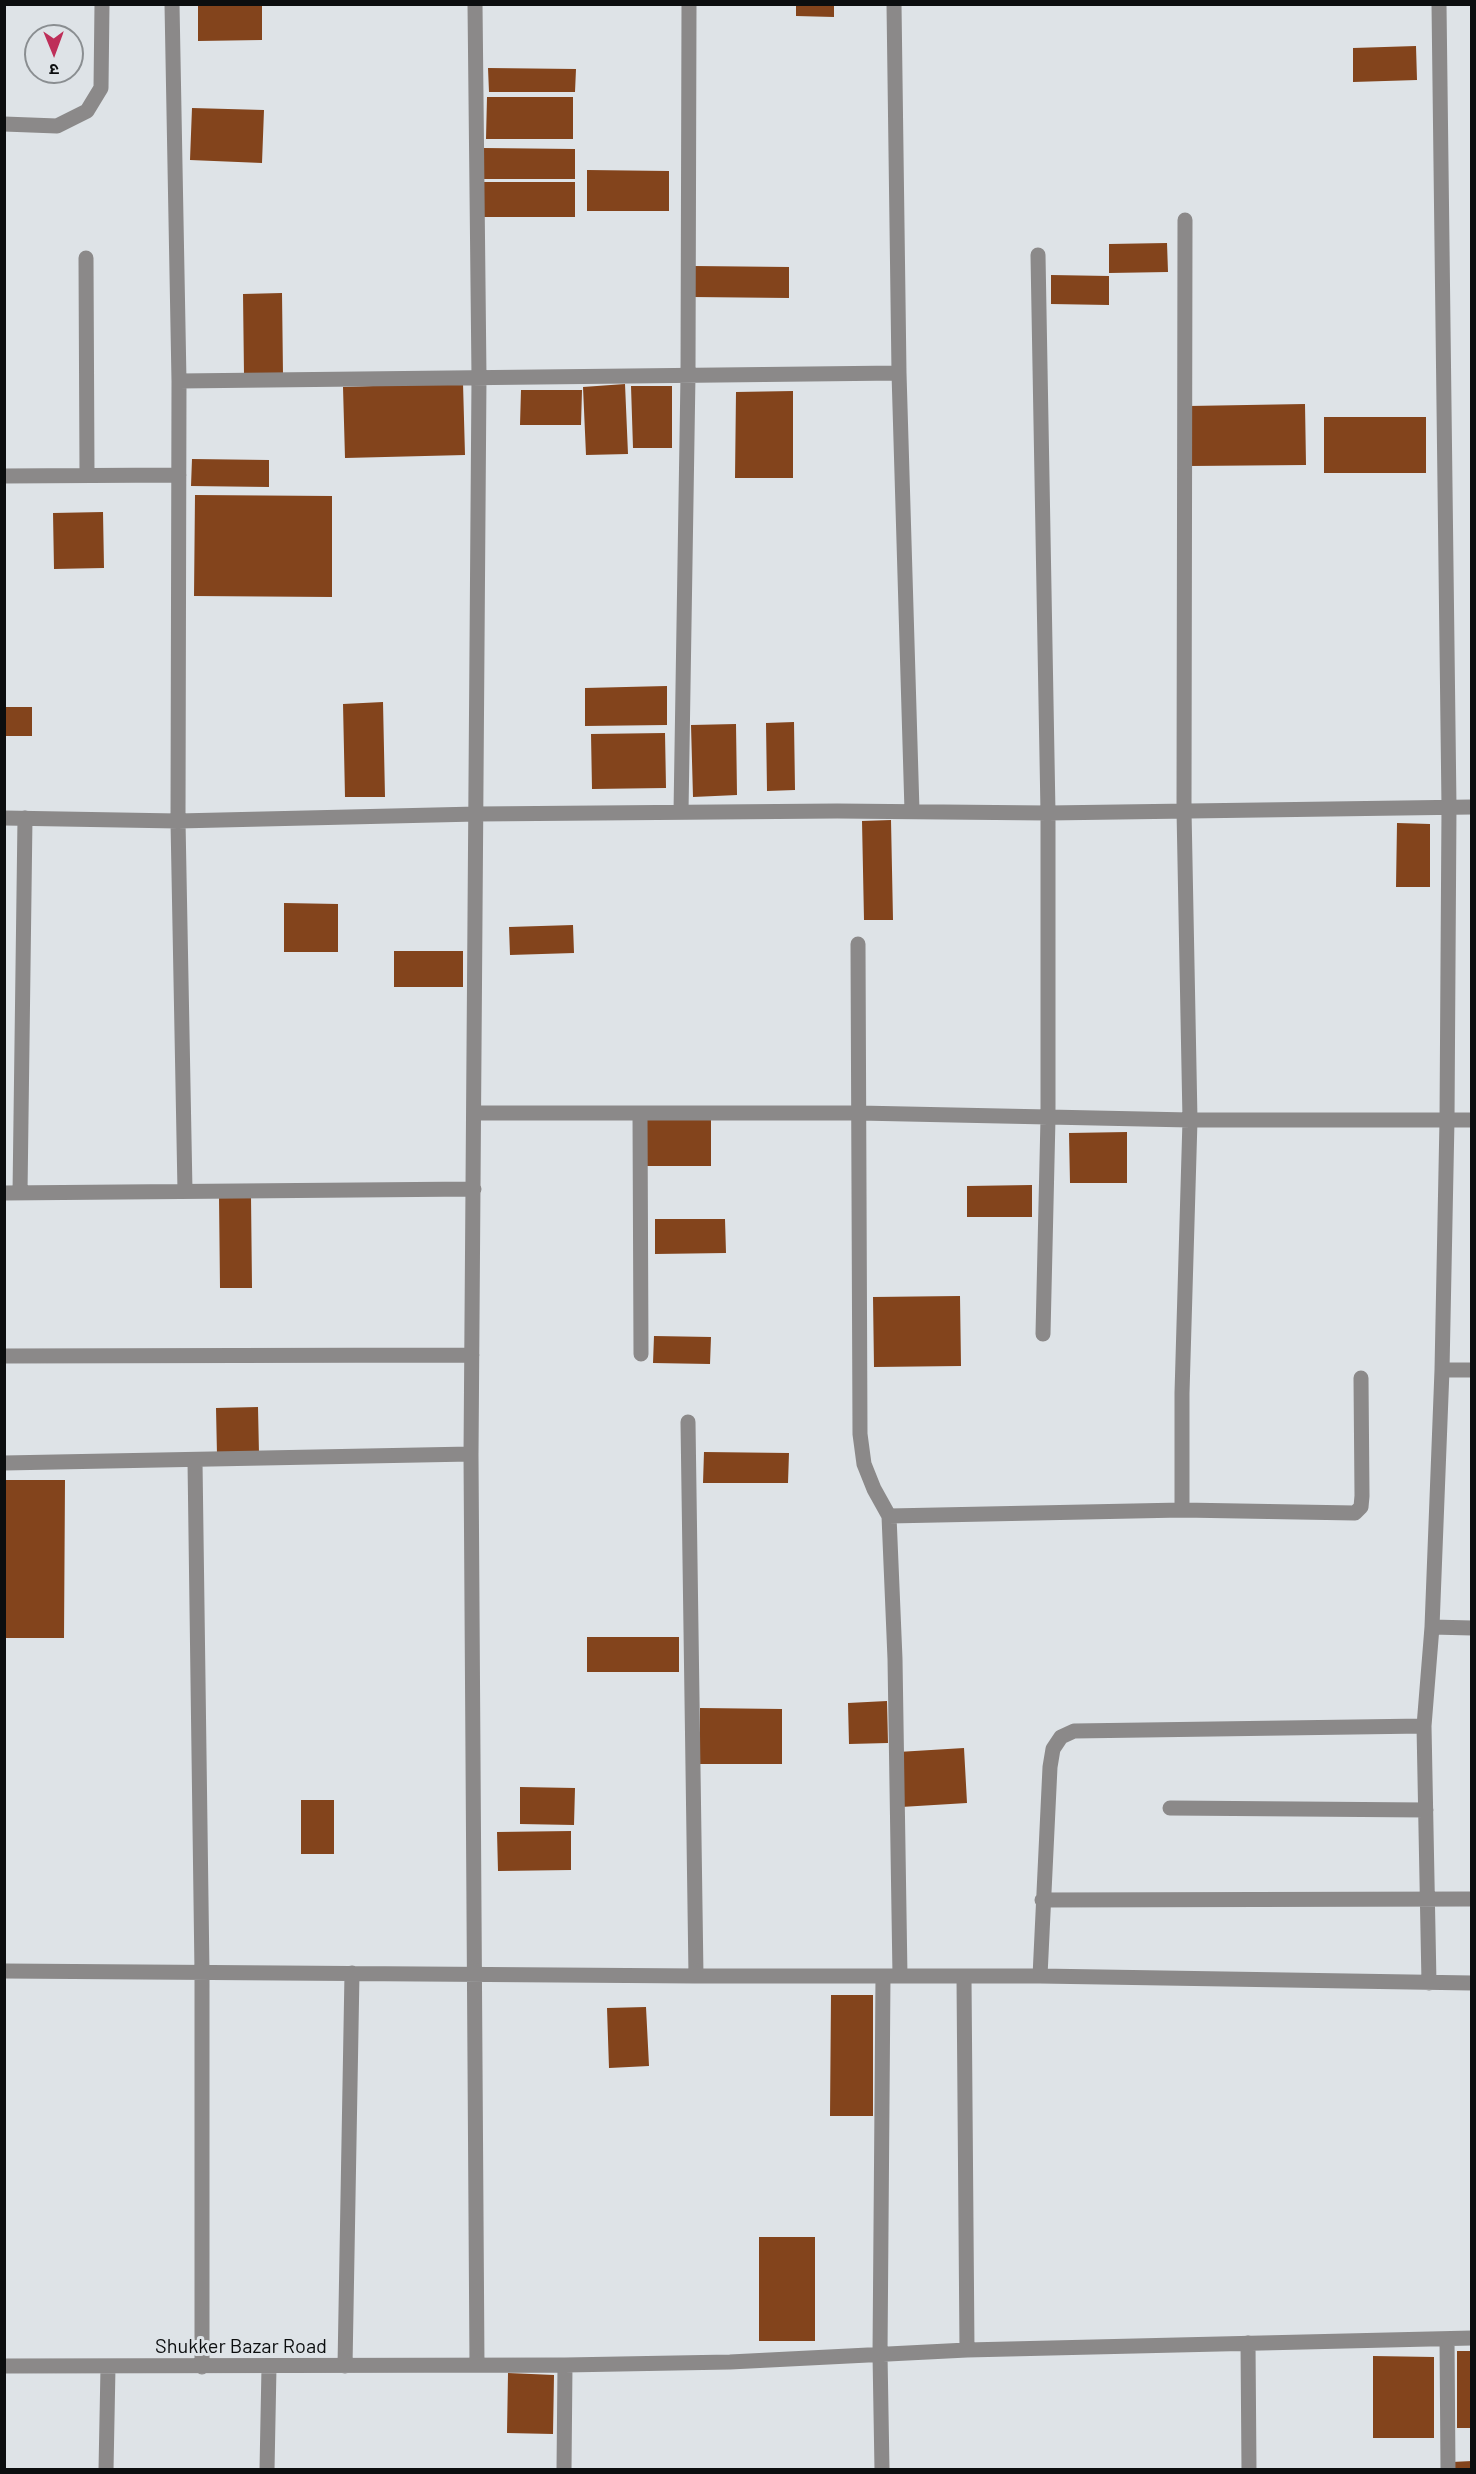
<!DOCTYPE html>
<meta charset="utf-8">
<style>
body{margin:0}
#map{position:relative;width:1476px;height:2474px;overflow:hidden;background:#dee3e7;font-family:Barlow,"Noto Sans Devanagari",sans-serif}
canvas{display:block}
.frame{position:absolute;inset:0;border:6px solid #0c0e0f;pointer-events:none}
.north{position:absolute;left:24px;top:24px;width:60px;height:60px;box-sizing:border-box;background:#dee3e7;border:2px solid #8a8e91;border-radius:50%;rotate:179deg;font-size:16px;font-weight:700;line-height:24px;text-align:center;color:#0c0e0f}
.north::after{content:'';display:block;margin:auto;width:21px;height:27px;background:#be2f59;clip-path:polygon(50% 0,100% 100%,50% 72%,0 100%)}
</style>
<div id="map">
<canvas width="1476" height="2474"></canvas>
<div class="frame"></div>
<div class="north">उ</div>
</div>
<script>
const c = document.querySelector('canvas').getContext('2d');
c.lineJoin = 'round';
function fillPath(path, color) { c.fillStyle = color; c.fill(path, 'evenodd'); }
const toPath = rows => new Path2D(rows.map(r => 'M' + r).join(''));
function strokePath(path, color, width, dash) { c.strokeStyle = color; c.lineWidth = width; c.lineCap = dash ? 'butt' : 'round'; c.setLineDash(dash || []); c.stroke(path); }
function label(font, color, halo, rows, align = 'center') {
  c.font = font + ' Barlow,sans-serif'; c.lineWidth = 6; c.setLineDash([]); c.textBaseline = 'middle'; c.strokeStyle = halo; c.fillStyle = color; for (const [text, x, y, turn = 0] of rows) {
    c.save(); c.translate(x, y); c.rotate((+turn || 0) * Math.PI / 180); c.textAlign = isNaN(turn) ? turn : align; if (halo) c.strokeText(text, 0, 0); c.fillText(text, 0, 0); c.restore();
  }
}
const building = toPath([
 [198,4,262,4,262,40,198,41],
 [796,4,834,4,834,17,796,16],
 [1416,46,1417,80,1353,82,1353,48],
 [488,68,576,69,575,92,489,92],
 [487,97,573,97,573,139,486,139],
 [192,108,264,110,262,163,190,160],
 [484,148,575,149,575,179,484,179],
 [587,170,669,171,669,211,587,211],
 [484,182,575,182,575,217,484,217],
 [1167,243,1168,272,1109,273,1109,244],
 [694,266,789,267,789,298,693,297],
 [1051,275,1109,276,1109,305,1051,304],
 [282,293,283,375,244,375,243,294],
 [463,383,465,455,345,458,343,387],
 [625,384,628,454,586,455,583,387],
 [631,386,672,386,672,448,633,448],
 [521,390,582,390,581,425,520,425],
 [793,391,793,478,735,478,736,392],
 [1305,404,1306,465,1190,466,1189,406],
 [1324,417,1426,417,1426,473,1324,473],
 [192,459,269,460,269,487,191,486],
 [195,495,332,496,332,597,194,596],
 [103,512,104,568,54,569,53,513],
 [667,686,667,725,585,726,585,688],
 [383,702,385,797,345,797,343,704],
 [4,707,32,707,32,736,4,736],
 [794,722,795,790,767,791,766,723],
 [736,724,737,795,693,797,691,725],
 [665,733,666,788,592,789,591,734],
 [891,820,893,920,864,920,862,821],
 [1397,823,1430,824,1430,887,1396,887],
 [284,903,338,904,338,952,284,952],
 [573,925,574,953,510,955,509,927],
 [394,951,463,951,463,987,394,987],
 [711,1119,711,1166,647,1166,647,1120],
 [1127,1132,1127,1183,1070,1183,1069,1133],
 [1032,1185,1032,1217,967,1217,967,1186],
 [219,1196,251,1196,252,1288,220,1288],
 [655,1219,725,1219,726,1253,655,1254],
 [960,1296,961,1366,874,1367,873,1297],
 [654,1336,711,1337,710,1364,653,1363],
 [258,1407,259,1454,217,1455,216,1408],
 [704,1452,789,1453,788,1483,703,1483],
 [4,1480,65,1480,64,1638,4,1638],
 [587,1637,679,1637,679,1672,587,1672],
 [887,1701,888,1743,849,1744,848,1703],
 [700,1708,782,1709,782,1764,700,1764],
 [964,1748,967,1803,901,1807,898,1752],
 [520,1787,575,1788,574,1825,520,1824],
 [301,1800,334,1800,334,1854,301,1854],
 [571,1831,571,1870,498,1871,497,1832],
 [831,1995,873,1995,873,2116,830,2116],
 [646,2007,649,2066,609,2068,607,2008],
 [759,2237,815,2237,815,2341,759,2341],
 [1457,2351,1472,2351,1472,2428,1457,2428],
 [1373,2356,1434,2357,1434,2438,1373,2438],
 [508,2373,554,2375,553,2434,507,2433],
 [1472,2461,1472,2470,1452,2470,1452,2462]
]);
const minor = toPath([
 [172,4,179,381],
 [894,4,899,373],
 [1439,4,1449,807,1447,1120,1442,1370],
 [4,124,57,126,87,111,101,88,102,4],
 [1038,255,1048,813,1048,1118,1043,1334],
 [86,258,87,475],
 [4,476,179,475],
 [681,812,688,375,689,4],
 [4,818,178,821,477,814,837,811,1048,813,1472,807],
 [858,944,860,1434,864,1464,874,1489,889,1516],
 [474,1113,859,1113,1190,1120,1184,810,1185,220],
 [640,1114,641,1354],
 [185,1191,178,821,179,381,899,373,912,811],
 [4,1193,474,1189],
 [20,1193,25,818],
 [4,1356,472,1355],
 [688,1422,696,1976],
 [471,1454,479,377,475,4],
 [195,1461,202,1973,202,2367],
 [4,1463,471,1454,477,2365],
 [1182,1510,1355,1513,1361,1507,1362,1496,1361,1378],
 [1432,1627,1442,1370,1472,1370],
 [1170,1808,1426,1810],
 [1042,1900,1472,1899],
 [4,1971,696,1976,1040,1976,1472,1983],
 [900,1976,895,1659,889,1516,1182,1510,1182,1393,1190,1120,1472,1120],
 [1040,1976,1050,1767,1053,1749,1061,1737,1074,1731,1424,1726],
 [964,1978,967,2350],
 [1429,1983,1424,1726,1432,1627,1472,1628],
 [1447,2339,1448,2470],
 [1248,2343,1249,2470],
 [4,2366,565,2365,730,2362,967,2350,1472,2338],
 [345,2366,352,1973],
 [106,2470,108,2367],
 [267,2470,269,2367],
 [564,2470,565,2365],
 [882,2470,880,2354,883,1976]
]);
const streetNames = [
 ["Shukker Bazar Road",241,2346]
];
fillPath(building, '#83441c');
strokePath(minor, '#8b8989', 15);
label('20px', '#0c0e0f', '#dee3e7', streetNames);
</script>
